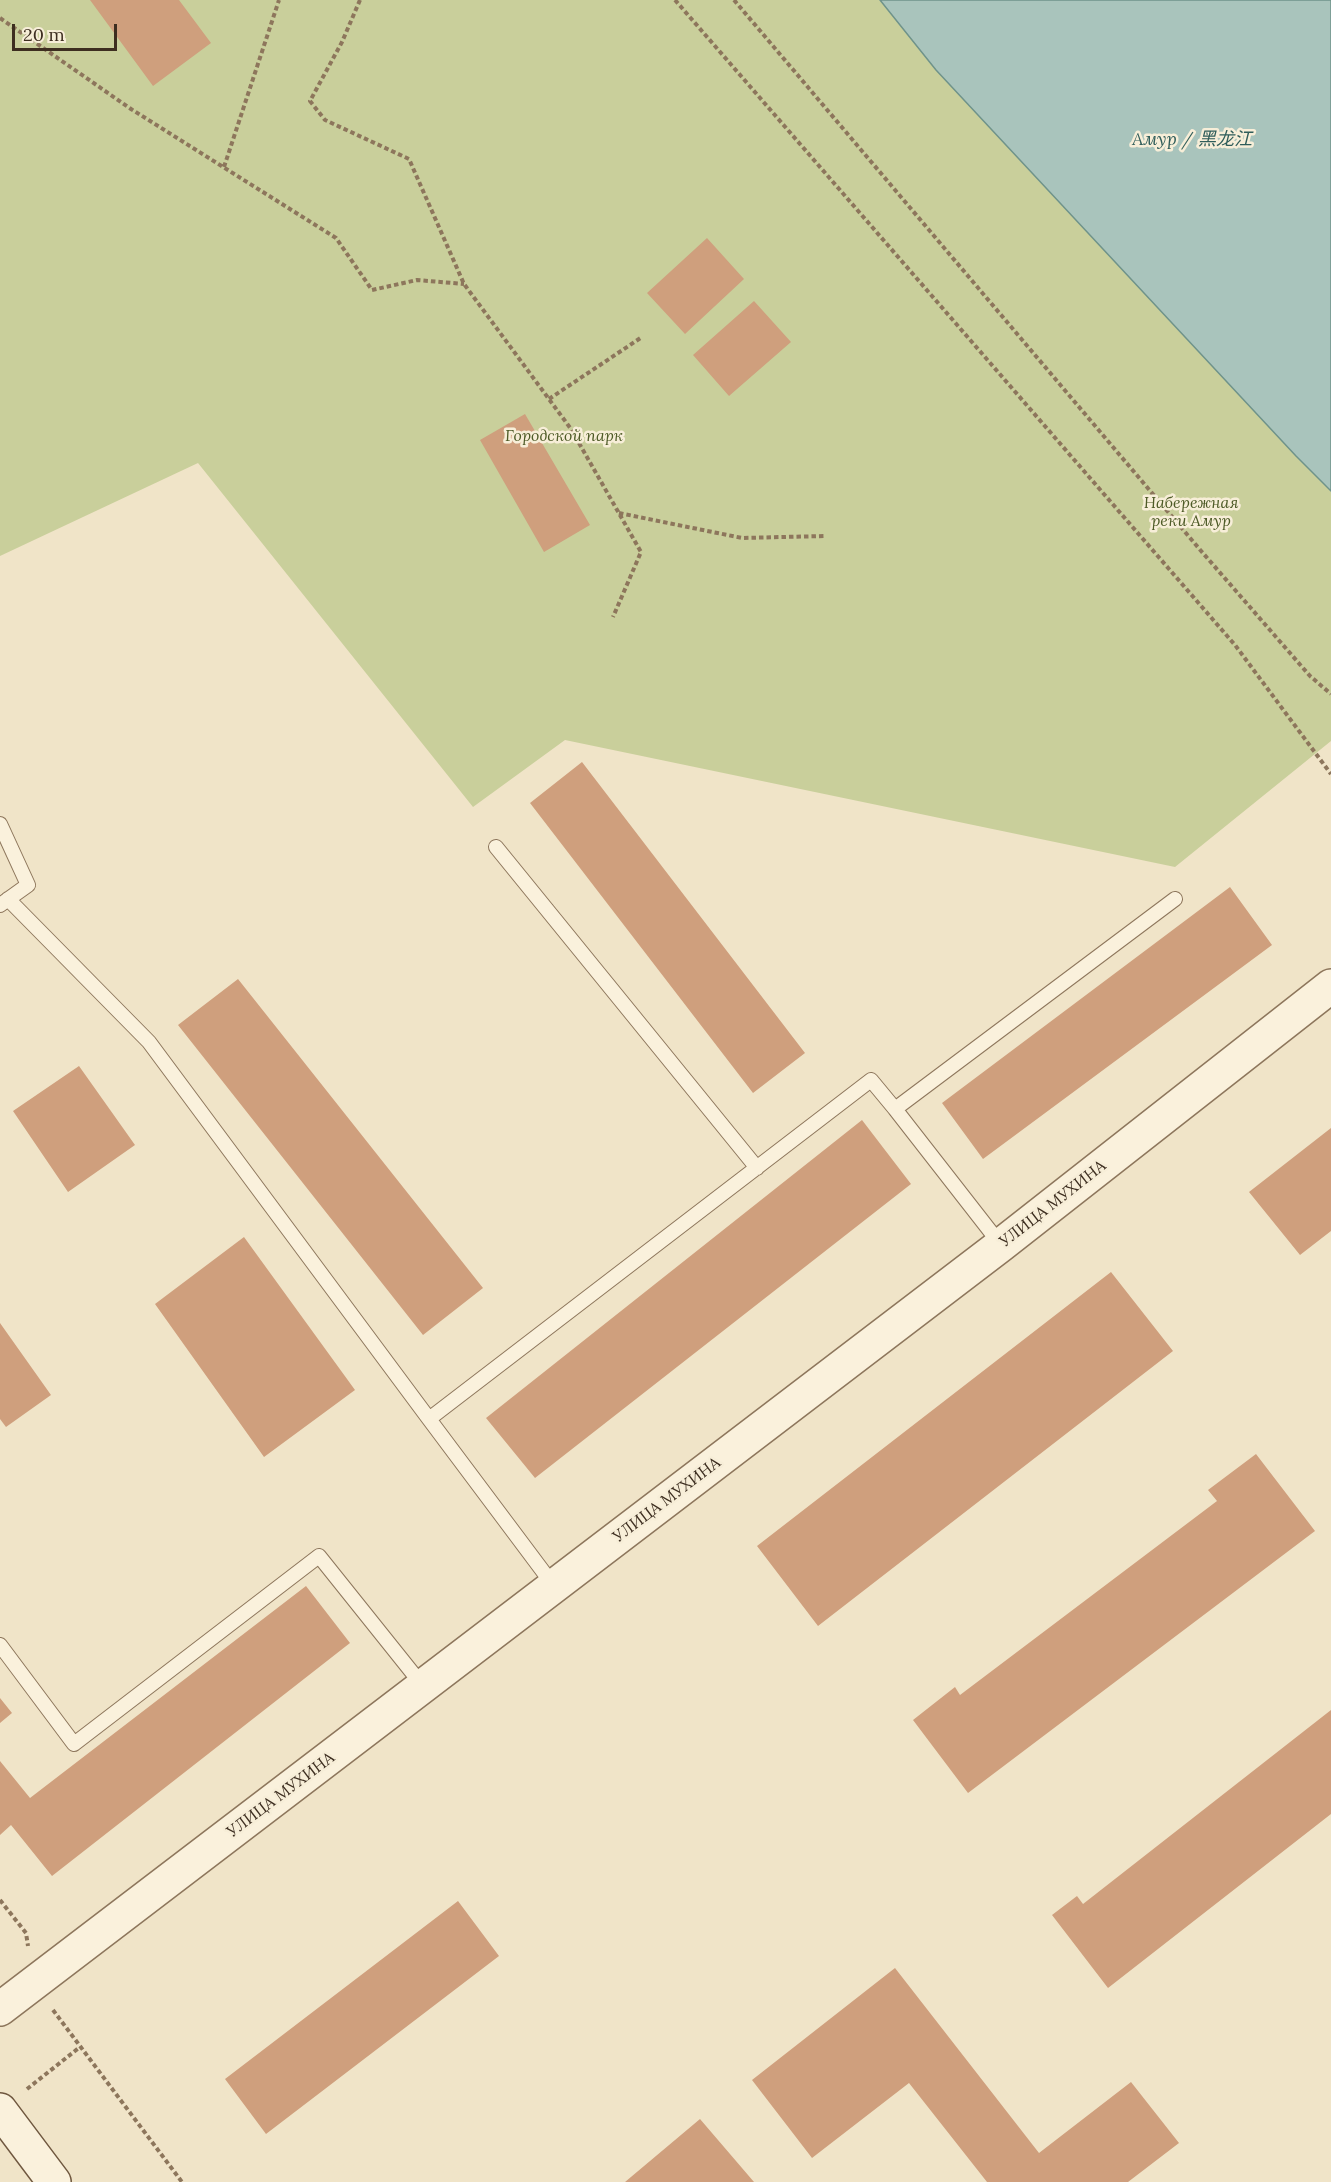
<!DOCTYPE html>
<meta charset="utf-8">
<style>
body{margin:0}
#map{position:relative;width:1331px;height:2182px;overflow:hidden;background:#f0e4c8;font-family:Lora,serif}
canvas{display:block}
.scale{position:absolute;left:12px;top:24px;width:105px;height:27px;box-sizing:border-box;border:3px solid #3d2e20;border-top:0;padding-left:8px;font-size:18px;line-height:21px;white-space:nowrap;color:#3d2e20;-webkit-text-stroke:4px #f7eed8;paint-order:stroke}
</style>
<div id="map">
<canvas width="1331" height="2182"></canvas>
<div class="scale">20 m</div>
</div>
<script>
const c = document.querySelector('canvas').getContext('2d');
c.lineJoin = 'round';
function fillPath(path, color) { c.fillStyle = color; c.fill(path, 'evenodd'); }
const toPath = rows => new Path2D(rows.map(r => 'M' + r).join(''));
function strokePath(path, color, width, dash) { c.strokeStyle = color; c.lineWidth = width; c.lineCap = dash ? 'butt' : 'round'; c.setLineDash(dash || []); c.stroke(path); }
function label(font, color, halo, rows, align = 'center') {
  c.font = font + ' Lora,"Noto Sans SC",serif'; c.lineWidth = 5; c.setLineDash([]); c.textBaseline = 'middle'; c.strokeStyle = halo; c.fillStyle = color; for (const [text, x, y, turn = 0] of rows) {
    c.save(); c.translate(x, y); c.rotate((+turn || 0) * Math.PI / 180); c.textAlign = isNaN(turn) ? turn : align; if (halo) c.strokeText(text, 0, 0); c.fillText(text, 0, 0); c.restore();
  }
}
const green = toPath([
 [0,0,880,0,936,70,1296,456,1331,491,1331,741,1175,867,565,740,473,807,198,463,0,556]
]);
const water = toPath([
 [880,0,1331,0,1331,491,1296,456,936,70,880,0]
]);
const building = toPath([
 [90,0,179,0,211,43,153,86],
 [707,238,744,279,685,334,647,293],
 [754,301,791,342,729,396,693,355],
 [525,414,590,525,544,552,480,440],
 [582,762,805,1053,753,1093,530,803],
 [1230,887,1272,945,983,1159,942,1103],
 [238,979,483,1288,423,1335,178,1025],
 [79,1066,135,1145,68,1192,13,1111],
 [862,1120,911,1184,535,1478,486,1418],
 [1331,1128,1331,1231,1300,1255,1249,1192],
 [244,1237,355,1390,264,1457,155,1304],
 [1111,1272,1173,1351,818,1626,757,1546],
 [0,1323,51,1395,6,1427,0,1419],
 [1256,1454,1315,1531,968,1793,913,1720,955,1687,960,1695,1217,1501,1208,1490],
 [306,1586,350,1643,52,1876,11,1825,0,1835,0,1761,30,1798],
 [0,1698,12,1713,0,1723],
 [1331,1710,1331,1814,1108,1988,1052,1915,1077,1896,1083,1904],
 [458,1901,499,1956,266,2134,225,2079],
 [895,1968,1039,2153,1131,2082,1179,2143,1128,2182,987,2182,909,2083,812,2158,752,2080],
 [700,2119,754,2182,625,2182]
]);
const path = toPath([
 [360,0,342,42,310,101,325,120,409,159,464,284,571,429,641,552,613,617],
 [675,0,1235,645,1331,774],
 [734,0,1202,552,1310,676,1331,694],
 [0,18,131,109,336,238,372,290,417,280,464,284],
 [224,167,279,0],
 [549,399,642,337],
 [619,513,742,538,825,536],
 [0,1900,26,1933,28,1946],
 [53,2010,182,2182],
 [27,2089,80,2047]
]);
const service = toPath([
 [0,824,28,885,0,905],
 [496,847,757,1168],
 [8,899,149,1042,429,1419],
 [1001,1245,895,1109,1175,899],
 [554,1586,429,1419,871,1080,895,1109],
 [0,1645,74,1744,319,1556,423,1686]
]);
const tertiary = toPath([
 [0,2009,1001,1245,1331,986]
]);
const secondary = toPath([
 [0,2110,54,2182]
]);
const parkNames = [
 ["Городской парк",564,436],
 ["Набережная",1191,503],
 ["реки Амур",1191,521]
];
const streetNames = [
 ["УЛИЦА МУХИНА",1053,1204,-38],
 ["УЛИЦА МУХИНА",667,1500,-37],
 ["УЛИЦА МУХИНА",281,1795,-37]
];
const waterNames = [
 ["Амур / 黑龙江",1192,140]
];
fillPath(green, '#c9cf9b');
fillPath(water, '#a9c4bc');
strokePath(water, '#6f938a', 1.5);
fillPath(building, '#cf9f7d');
strokePath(service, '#8d765c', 16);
strokePath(tertiary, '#8d765c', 36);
strokePath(secondary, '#6f573f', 36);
strokePath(path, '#8d765c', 4, [4.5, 3]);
strokePath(service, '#faf1dc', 14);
strokePath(tertiary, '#faf1dc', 33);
strokePath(secondary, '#faf1dc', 33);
label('italic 16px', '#4d5a26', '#f7eed8', parkNames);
label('16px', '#3d2e20', '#f7eed8', streetNames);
label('italic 18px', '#2f5d5a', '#f7eed8', waterNames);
</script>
